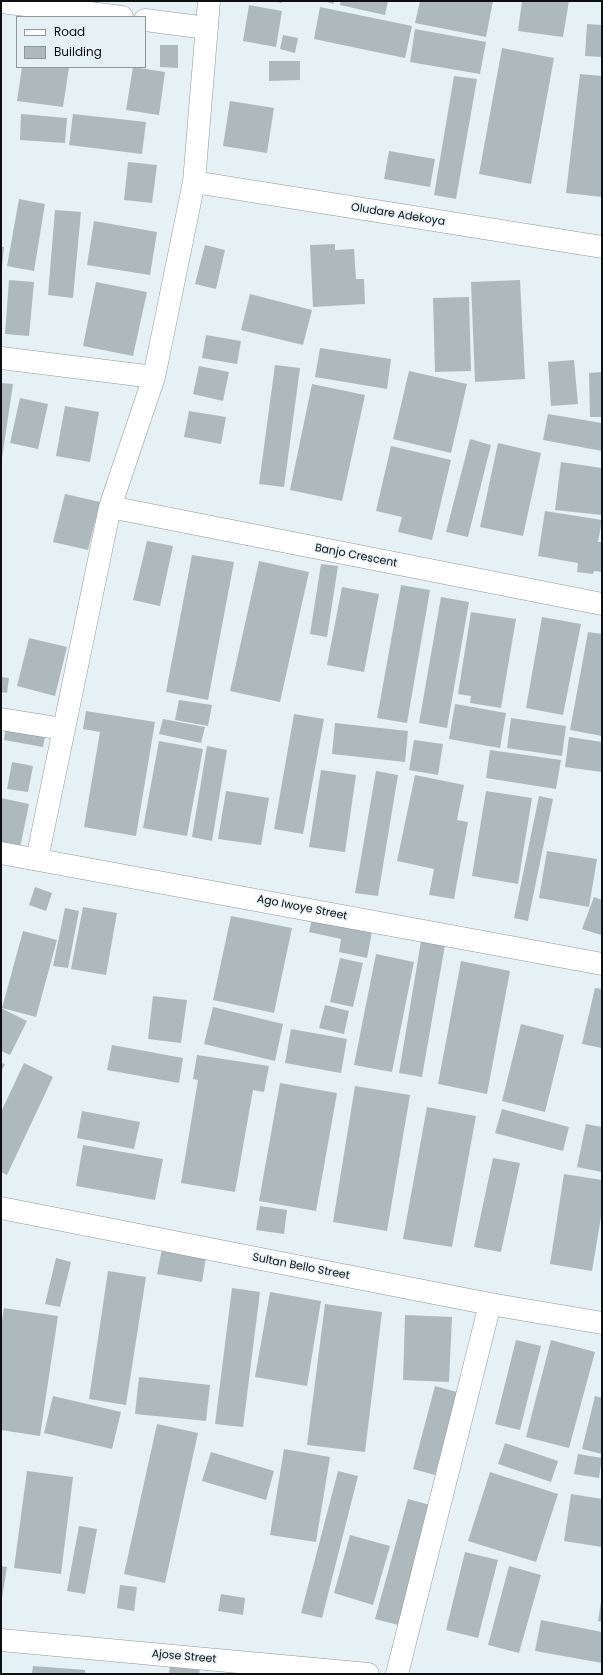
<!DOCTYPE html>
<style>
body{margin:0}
#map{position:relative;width:603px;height:1675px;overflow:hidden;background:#e6f1f6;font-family:Poppins,sans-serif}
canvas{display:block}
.frame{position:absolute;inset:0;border:2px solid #0c1012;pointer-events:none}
.legend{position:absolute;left:16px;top:16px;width:130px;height:52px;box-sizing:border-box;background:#e6f1f6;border:1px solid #8f979b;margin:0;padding:5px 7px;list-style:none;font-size:12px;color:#0c1012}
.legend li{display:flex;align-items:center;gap:8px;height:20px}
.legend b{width:20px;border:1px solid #8f979b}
</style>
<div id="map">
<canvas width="603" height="1675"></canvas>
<div class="frame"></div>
<ul class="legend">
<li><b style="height:5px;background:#fff"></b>Road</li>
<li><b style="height:11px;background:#aeb9be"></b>Building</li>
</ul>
</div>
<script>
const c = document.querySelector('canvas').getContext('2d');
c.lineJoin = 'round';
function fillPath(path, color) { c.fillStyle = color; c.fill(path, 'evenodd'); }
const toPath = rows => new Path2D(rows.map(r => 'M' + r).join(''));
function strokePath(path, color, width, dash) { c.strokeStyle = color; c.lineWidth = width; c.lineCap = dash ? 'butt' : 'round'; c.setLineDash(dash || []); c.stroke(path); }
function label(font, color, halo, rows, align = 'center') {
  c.font = font + ' Poppins,sans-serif'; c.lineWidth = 3; c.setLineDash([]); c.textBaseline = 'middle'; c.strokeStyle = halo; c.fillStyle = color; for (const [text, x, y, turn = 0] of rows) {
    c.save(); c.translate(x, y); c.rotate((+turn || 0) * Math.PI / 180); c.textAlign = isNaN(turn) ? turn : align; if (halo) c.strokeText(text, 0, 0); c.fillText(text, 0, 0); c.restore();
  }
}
const building = toPath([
 [271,1,282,1,282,3],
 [322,1,334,1,334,4],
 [341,1,388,1,385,15,340,5],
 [420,1,493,1,486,37,415,23],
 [522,1,569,1,563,37,518,31],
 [249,5,282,11,276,47,243,41],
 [320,7,412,26,405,58,314,39],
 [587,24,602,25,602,57,585,56],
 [415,29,486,42,480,74,410,62],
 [283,35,298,38,295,53,280,49],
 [160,45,178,45,178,68,160,67],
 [502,48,554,58,531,184,479,174],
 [269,61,300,61,300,80,269,81],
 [22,67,69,67,63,107,17,101],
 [133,67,165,72,159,115,126,110],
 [580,74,602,76,602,197,566,193],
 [454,76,477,79,456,199,434,195],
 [230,101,274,108,267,153,223,146],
 [21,114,67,118,65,143,20,140],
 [73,114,146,122,142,154,69,145],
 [389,151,435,159,430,187,384,179],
 [128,162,157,165,152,203,124,200],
 [19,199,45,204,34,271,7,266],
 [55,210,81,212,73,298,48,295],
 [94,221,157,232,150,275,87,265],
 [335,244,335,250,354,249,356,279,364,279,365,304,313,307,310,245],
 [205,245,225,250,216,289,195,284],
 [1,247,4,247,2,266,1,266],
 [9,280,34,282,29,336,5,334],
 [520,280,525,379,475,382,471,282],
 [96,282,147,292,133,356,83,346],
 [250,294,312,310,303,345,241,330],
 [469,297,471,371,435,372,433,298],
 [206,335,241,341,237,364,202,358],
 [320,348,391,359,387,389,315,377],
 [574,360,578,404,551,406,548,362],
 [275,365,300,368,284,487,259,484],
 [199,366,229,372,223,401,193,394],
 [409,371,467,384,451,453,393,439],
 [602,372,602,417,590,417,589,373],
 [1,383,13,384,2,458,1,458],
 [312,384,365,395,342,501,290,490],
 [20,398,48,404,38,449,10,443],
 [65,406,99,412,90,462,56,456],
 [189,411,226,417,221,444,184,437],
 [548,414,602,423,602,451,543,440],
 [470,439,491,445,468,537,446,532],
 [498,443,541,453,523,536,480,527],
 [391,446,451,460,432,540,398,532,402,517,376,511],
 [561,462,602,468,602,515,555,510],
 [65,494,100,502,88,550,53,542],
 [545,511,602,520,598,542,602,542,602,572,594,571,593,574,577,572,578,563,538,556],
 [147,541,173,546,160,606,133,600],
 [192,555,234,562,208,700,166,692],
 [259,561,309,572,280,702,230,691],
 [321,564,338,566,327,637,310,634],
 [401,585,430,590,407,723,377,718],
 [342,587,379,594,364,672,327,665],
 [441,597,469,602,447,728,419,723],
 [471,612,516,619,501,708,470,703,471,696,458,694],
 [542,617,581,624,563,715,526,708],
 [588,632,602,634,602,736,570,730],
 [29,638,67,647,55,696,17,686],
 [1,677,9,678,7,693,1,692],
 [179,700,212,705,208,726,175,720],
 [455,704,506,713,500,748,449,739],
 [86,711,155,722,136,836,84,827,100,732,83,729],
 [294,714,324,719,303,834,274,829],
 [511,718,566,726,562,756,507,748],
 [163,719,205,727,201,743,159,734],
 [335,723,408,731,405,762,332,754],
 [6,725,46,732,43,747,4,740],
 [569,737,602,742,602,772,565,767],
 [414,740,443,744,438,775,409,770],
 [159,741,203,749,187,836,143,828],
 [207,746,227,750,212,841,192,837],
 [490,750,561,760,556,789,486,778],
 [12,762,33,766,28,792,7,789],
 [321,770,356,775,345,852,309,847],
 [376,771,398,775,378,896,355,893],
 [415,775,464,785,457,820,468,822,454,899,429,895,434,869,397,861],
 [226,791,269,798,261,845,218,839],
 [486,791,532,798,518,884,472,876],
 [539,796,553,799,528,921,514,918],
 [1,798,29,804,20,848,1,845],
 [547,851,597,859,589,907,539,898],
 [35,887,52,893,46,911,29,905],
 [594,897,602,900,601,935,582,929],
 [83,907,117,913,106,975,71,969],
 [65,908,79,911,68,968,53,966],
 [313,914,373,927,367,958,339,952,341,939,309,932],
 [231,916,292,928,274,1013,213,1000],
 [23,931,57,940,36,1017,2,1008],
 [421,941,445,945,422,1077,399,1073],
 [376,954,414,962,392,1072,354,1065],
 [340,958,363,963,353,1007,330,1002],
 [461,961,510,971,487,1094,438,1084],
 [595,988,602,989,602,1048,582,1044],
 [153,996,187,1000,181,1043,148,1039],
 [325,1005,349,1011,344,1034,319,1028],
 [213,1007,283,1024,275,1061,204,1044],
 [1,1008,27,1021,10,1055,1,1051],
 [521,1024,564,1035,545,1112,502,1101],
 [291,1029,347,1039,341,1073,285,1063],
 [112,1045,183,1058,179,1083,107,1070],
 [197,1055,269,1066,264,1092,253,1090,235,1192,181,1183,198,1080,193,1079],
 [1,1063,5,1064,1,1072],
 [24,1063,53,1077,7,1175,1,1172,1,1112],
 [280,1083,337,1093,316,1211,259,1201],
 [355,1086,410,1095,387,1231,333,1222],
 [427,1107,476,1116,452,1247,403,1239],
 [502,1109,569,1127,563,1151,495,1133],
 [82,1111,140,1122,134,1149,77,1138],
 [586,1124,602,1127,602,1172,577,1167],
 [83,1145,163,1159,155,1200,76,1186],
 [493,1158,520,1163,501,1252,474,1247],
 [564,1174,602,1180,602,1211,592,1271,550,1264],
 [260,1206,287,1210,284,1234,256,1230],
 [162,1249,206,1257,202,1282,157,1274],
 [56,1258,71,1262,60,1307,45,1304],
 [108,1271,146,1277,126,1405,89,1399],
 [232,1288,260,1292,243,1427,215,1424],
 [270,1292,321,1301,307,1386,255,1377],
 [325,1304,382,1312,365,1452,307,1445],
 [4,1308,58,1316,40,1436,1,1430,1,1326],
 [405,1315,452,1317,449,1382,403,1380],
 [516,1340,541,1346,520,1430,495,1424],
 [551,1340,595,1352,569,1448,526,1437],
 [139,1377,210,1385,206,1421,135,1414],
 [435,1386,457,1392,435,1475,413,1469],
 [53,1396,121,1412,112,1449,44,1433],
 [595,1396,602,1398,602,1454,582,1449],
 [157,1424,198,1433,165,1583,124,1574],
 [505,1443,558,1461,551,1482,498,1464],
 [284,1449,330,1457,316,1542,270,1535],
 [211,1452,274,1471,266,1500,202,1481],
 [578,1454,602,1458,599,1478,574,1474],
 [27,1471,73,1477,61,1574,14,1568],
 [338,1471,358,1476,322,1618,301,1613],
 [490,1472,558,1494,536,1562,468,1541],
 [571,1494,602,1499,602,1547,564,1541],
 [408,1499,434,1506,402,1626,375,1619],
 [79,1526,97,1529,85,1594,67,1591],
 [350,1535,390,1546,373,1605,334,1593],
 [465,1552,498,1560,478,1638,446,1630],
 [1,1566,7,1567,2,1598,1,1598],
 [509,1566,541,1575,519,1653,488,1645],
 [120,1585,137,1587,134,1611,117,1608],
 [221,1594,245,1598,243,1615,218,1611],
 [601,1602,602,1602,602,1622,598,1621],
 [541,1620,602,1632,602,1663,535,1651],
 [170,1664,200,1668,199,1674,169,1674],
 [33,1666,85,1670,85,1674,32,1674]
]);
const minor = toPath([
 [1,2,122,17],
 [145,20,207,28],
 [194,182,602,247],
 [1,358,154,377],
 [110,507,602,604],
 [1,719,63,729],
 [1,853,602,964],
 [37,859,110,507,154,377,194,182,209,1],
 [1,1208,490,1304,602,1323],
 [1,1640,368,1674],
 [397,1674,490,1304]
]);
const streetNames = [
 ["Oludare Adekoya",398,215,9],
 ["Banjo Crescent",356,556,11],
 ["Ago Iwoye Street",302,908,11],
 ["Sultan Bello Street",301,1267,11],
 ["Ajose Street",184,1657,5]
];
fillPath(building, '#aeb9be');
strokePath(minor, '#8c979b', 23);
strokePath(minor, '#fff', 22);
label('11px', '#0c1012', '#e6f1f6', streetNames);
</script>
